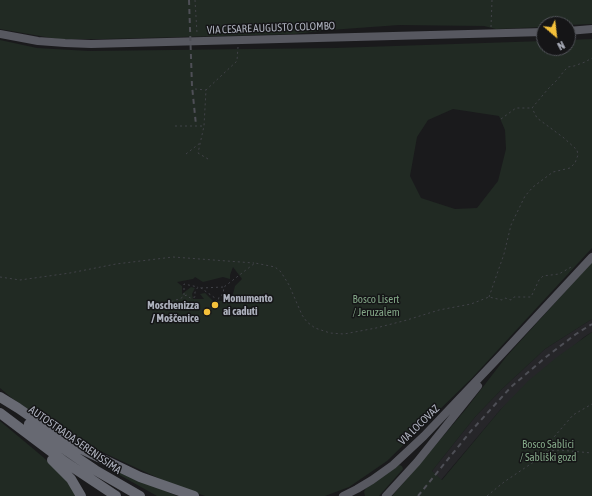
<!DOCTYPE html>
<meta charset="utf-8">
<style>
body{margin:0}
#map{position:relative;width:592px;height:496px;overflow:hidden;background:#1a1a1c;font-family:"Asap Condensed",sans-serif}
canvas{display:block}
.north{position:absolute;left:536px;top:16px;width:40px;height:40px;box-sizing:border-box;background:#151517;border:1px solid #515359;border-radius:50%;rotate:152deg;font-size:11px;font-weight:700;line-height:16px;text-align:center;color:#acb0bc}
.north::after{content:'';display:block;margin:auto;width:14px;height:18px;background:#f4c03a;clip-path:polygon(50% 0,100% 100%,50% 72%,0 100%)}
</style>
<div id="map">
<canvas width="592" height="496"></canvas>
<div class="north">N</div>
</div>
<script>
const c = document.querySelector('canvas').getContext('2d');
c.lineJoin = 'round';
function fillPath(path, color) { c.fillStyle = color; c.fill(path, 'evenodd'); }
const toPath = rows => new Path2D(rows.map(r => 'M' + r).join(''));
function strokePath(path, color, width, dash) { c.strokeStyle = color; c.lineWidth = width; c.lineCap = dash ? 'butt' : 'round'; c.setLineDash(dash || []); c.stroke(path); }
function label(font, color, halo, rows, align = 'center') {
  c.font = font + ' "Asap Condensed",sans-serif'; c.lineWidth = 3; c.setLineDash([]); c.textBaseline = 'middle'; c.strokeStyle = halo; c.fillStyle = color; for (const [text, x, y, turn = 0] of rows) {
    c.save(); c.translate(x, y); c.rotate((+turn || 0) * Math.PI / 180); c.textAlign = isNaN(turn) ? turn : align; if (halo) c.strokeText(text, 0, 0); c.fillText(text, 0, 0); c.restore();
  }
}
const built = toPath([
 [592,319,592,332,584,337,501,409,441,480,432,471,475,417,502,389,545,349]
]);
const green = toPath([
 [0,0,592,0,592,24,568,25,568,24,544,24,544,27,496,29,484,26,399,25,330,30,294,34,104,39,57,39,0,29],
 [592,39,592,248,472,378,387,461,349,487,325,496,205,496,171,484,70,437,13,399,0,388,0,40,37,48,89,51,335,48,544,41,544,48,568,48,568,40],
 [453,109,499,116,505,130,506,149,498,181,477,208,455,209,421,198,410,176,417,137,428,120],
 [233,267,242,279,235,286,233,294,223,301,213,301,205,293,200,294,204,299,193,299,192,294,195,288,191,287,182,294,182,286,177,282,193,279,195,277,203,282,223,277,230,279,230,275],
 [592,262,592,319,545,349,502,389,475,417,432,471,442,480,501,409,528,381,557,357,592,332,592,496,392,496,424,459,466,409,506,357],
 [0,421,43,457,65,478,77,496,0,496],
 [399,465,402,466,403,469,379,496,365,496,364,492,366,488],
 [108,467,177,496,157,496,107,468]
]);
const path = toPath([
 [195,0,197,33],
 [491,27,492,0],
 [195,89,206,90],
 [532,108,548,89,558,79,564,71,568,67,574,66,585,62,592,58],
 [501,119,516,108,531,108],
 [175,126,204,126],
 [186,154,200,143],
 [208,159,198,153,204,126,206,90,237,61,238,47],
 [0,277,20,280,70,273,116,264,173,257,254,263],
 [201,288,224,287],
 [184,295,184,284,198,287],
 [489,297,504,254,511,225,525,196,533,187,553,172,570,168,575,163,578,155,577,150,564,138,537,118,532,108],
 [213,308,213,303,217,303],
 [167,309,167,304,175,300,180,299,184,296,187,295,190,298,195,297,195,292,198,287,201,288,215,298,217,302],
 [216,309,219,297,223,294,224,287,255,263,275,267,281,272,289,285,302,315,307,322,315,328,330,333,344,334,376,328,407,320,439,310,471,304,489,297,502,300,505,298,511,300,514,297,531,297,539,280,543,276,559,274,573,266],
 [544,454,554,437,573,415,592,404],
 [487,496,504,482,541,457,548,451,559,450,592,453]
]);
const primary = toPath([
 [568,31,592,29],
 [0,34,38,41,65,43,91,44,544,32],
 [343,496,357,489,372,480,393,465,424,436,500,356,592,257],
 [386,496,417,462,478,386]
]);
const motorway = toPath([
 [0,397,18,408,67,442,140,477,194,496],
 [0,413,65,462,116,496],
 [29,424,70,453,95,470,140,496],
 [52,460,71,479,81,496]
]);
const rail = toPath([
 [189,0,192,86,196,125],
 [418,496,471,431,511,387,546,357,576,334,592,324]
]);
const markers = [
 [215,305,4,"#f4c03a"],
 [207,312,4,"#f4c03a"]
];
const streetNames = [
 ["VIA CESARE AUGUSTO COLOMBO",271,28,-2],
 ["VIA LOCOVAZ",419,425,-44],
 ["AUTOSTRADA SERENISSIMA",75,440,35]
];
const poiNames = [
 ["Monumento",223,299],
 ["ai caduti",223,312],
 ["Moschenizza",199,306,"right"],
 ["/ Moščenice",199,319,"right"]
];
const parkNames = [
 ["Bosco Lisert",376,300],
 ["/ Jeruzalem",376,313],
 ["Bosco Sablici",548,445],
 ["/ Sabliški gozd",548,458]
];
fillPath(built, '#262629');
fillPath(green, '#212a23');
strokePath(path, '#414248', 1, [2, 3]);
strokePath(primary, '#575860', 8);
strokePath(motorway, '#676972', 10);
strokePath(rail, '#4e4f56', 2, [5, 4]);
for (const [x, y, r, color] of markers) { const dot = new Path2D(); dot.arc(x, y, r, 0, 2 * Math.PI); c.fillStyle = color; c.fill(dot); strokePath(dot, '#151517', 1.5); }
label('11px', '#acb0bc', '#151517', streetNames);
label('bold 11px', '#acb0bc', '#151517', poiNames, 'left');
label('11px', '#83a787', '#151517', parkNames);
</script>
